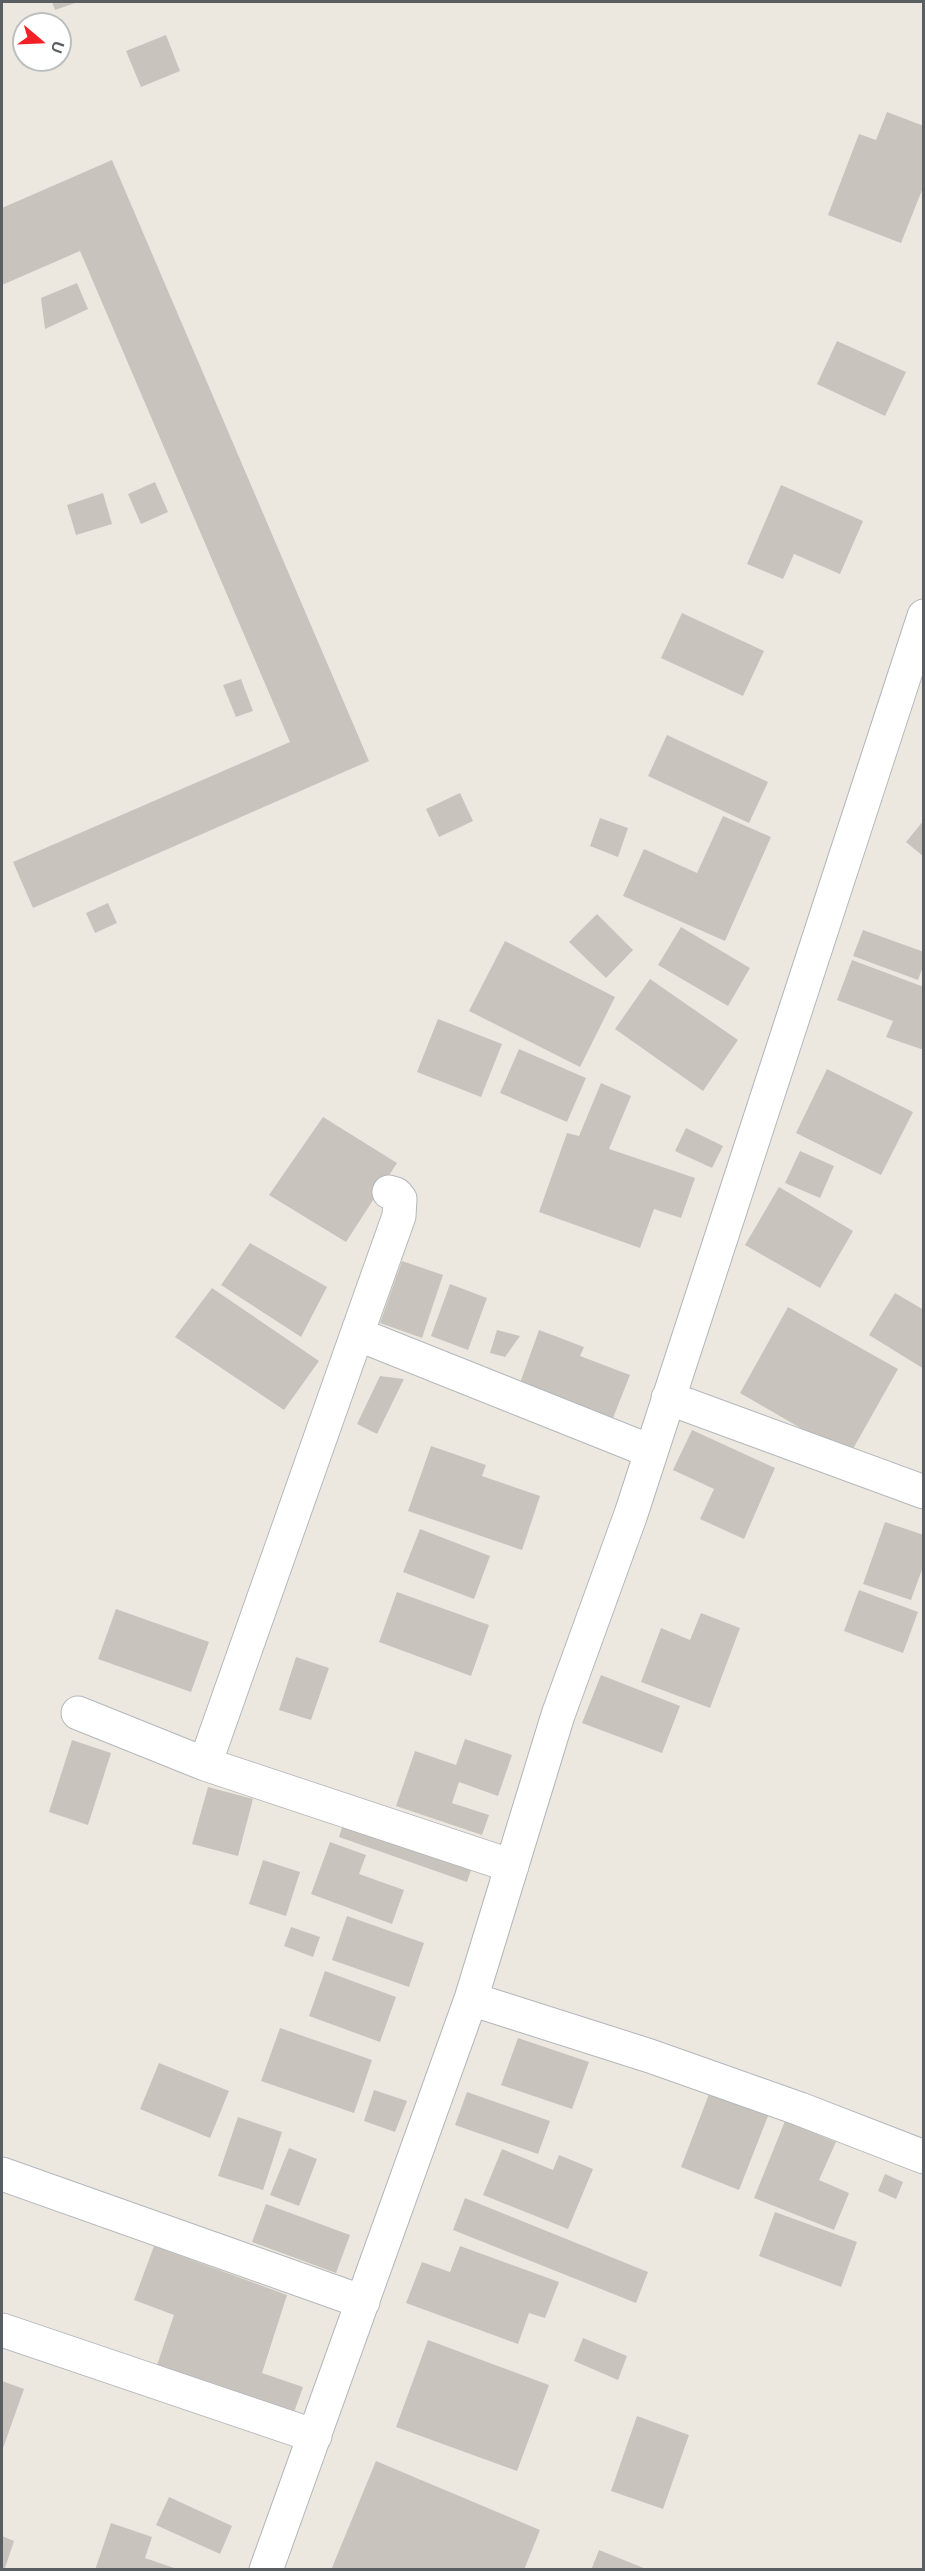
<!DOCTYPE html>
<style>
body{margin:0}
#map{position:relative;width:925px;height:2571px;overflow:hidden;background:#ede8df;font-family:Helvetica,sans-serif}
canvas{display:block}
.frame{position:absolute;inset:0;border:3px solid #585e62;pointer-events:none}
.north{position:absolute;left:12px;top:12px;width:60px;height:60px;box-sizing:border-box;background:#fff;border:2px solid #bcbfc0;border-radius:50%;rotate:109deg;font-size:16px;font-weight:700;line-height:24px;text-align:center;color:#585e62}
.north::after{content:'';display:block;margin:auto;width:21px;height:27px;background:#f32027;clip-path:polygon(50% 0,100% 100%,50% 72%,0 100%)}
</style>
<div id="map">
<canvas width="925" height="2571"></canvas>
<div class="frame"></div>
<div class="north">U</div>
</div>
<script>
const c = document.querySelector('canvas').getContext('2d');
c.lineJoin = 'round';
function fillPath(path, color) { c.fillStyle = color; c.fill(path, 'evenodd'); }
const toPath = rows => new Path2D(rows.map(r => 'M' + r).join(''));
function strokePath(path, color, width, dash) { c.strokeStyle = color; c.lineWidth = width; c.lineCap = dash ? 'butt' : 'round'; c.setLineDash(dash || []); c.stroke(path); }
const building = toPath([
 [52,2,78,2,55,10],
 [166,35,180,71,141,87,126,51],
 [887,112,924,126,924,185,901,243,828,215,859,134,876,140],
 [112,160,369,761,33,908,13,862,290,742,80,251,2,285,2,208],
 [77,283,88,309,45,329,41,298],
 [837,341,906,372,885,416,817,384],
 [155,482,168,512,141,524,128,494],
 [781,485,863,521,840,574,794,554,783,579,747,564],
 [103,493,112,524,76,535,67,505],
 [682,613,764,651,743,696,661,658],
 [241,679,253,711,236,717,223,685],
 [667,735,768,782,749,823,648,776],
 [460,793,473,821,439,837,426,809],
 [723,816,771,837,725,941,623,896,644,849,697,873],
 [600,818,628,828,618,857,590,846],
 [924,820,924,857,906,842],
 [108,903,117,923,95,933,86,913],
 [597,914,633,950,606,978,569,942],
 [681,927,750,968,728,1006,658,965],
 [863,930,924,952,924,964,918,980,853,956],
 [505,941,615,997,580,1067,469,1011],
 [852,960,924,987,924,1050,886,1037,893,1021,837,1000],
 [650,979,738,1040,703,1091,615,1029],
 [438,1019,502,1044,481,1097,417,1072],
 [519,1049,586,1078,567,1122,500,1093],
 [827,1069,913,1112,881,1175,796,1133],
 [601,1083,631,1096,609,1149,695,1178,681,1218,654,1209,640,1248,539,1212,567,1133,579,1136],
 [323,1117,397,1163,346,1242,269,1195],
 [686,1128,723,1146,712,1168,675,1151],
 [800,1151,834,1166,820,1198,785,1183],
 [779,1187,853,1231,820,1288,745,1245],
 [250,1243,327,1287,301,1337,221,1285],
 [402,1261,443,1275,422,1338,380,1323],
 [450,1284,487,1298,468,1350,431,1336],
 [212,1288,319,1361,284,1410,175,1337],
 [895,1293,924,1310,924,1369,869,1335],
 [788,1307,898,1369,849,1456,740,1393],
 [497,1330,520,1336,505,1357,490,1353],
 [539,1330,584,1347,580,1356,630,1375,613,1418,520,1383],
 [380,1376,404,1379,377,1434,357,1424],
 [692,1430,775,1468,744,1539,700,1519,714,1489,673,1470],
 [431,1446,486,1465,482,1476,540,1496,522,1550,408,1511],
 [885,1522,924,1535,924,1564,911,1600,863,1584],
 [420,1529,490,1556,474,1599,403,1572],
 [859,1590,918,1612,903,1653,844,1631],
 [397,1592,489,1625,471,1676,379,1642],
 [116,1609,209,1642,191,1692,98,1659],
 [701,1613,740,1628,710,1708,641,1682,661,1628,690,1640],
 [296,1657,329,1668,311,1720,279,1710],
 [601,1675,680,1706,662,1753,582,1723],
 [465,1739,512,1755,498,1796,459,1782,452,1803,489,1815,482,1835,396,1806,415,1751,456,1765],
 [72,1740,111,1753,88,1825,49,1812],
 [208,1787,253,1799,238,1856,192,1844],
 [345,1818,473,1864,467,1882,339,1837],
 [330,1842,366,1855,359,1874,404,1890,392,1924,311,1894],
 [263,1860,300,1872,286,1916,249,1904],
 [347,1916,424,1943,409,1987,332,1960],
 [291,1927,320,1937,313,1957,284,1946],
 [325,1971,396,1997,380,2042,309,2016],
 [280,2028,372,2060,354,2113,261,2081],
 [518,2038,589,2062,572,2109,501,2085],
 [159,2063,229,2091,210,2138,140,2109],
 [711,2089,770,2111,739,2190,681,2167],
 [374,2090,407,2101,395,2132,364,2121],
 [467,2092,550,2121,538,2154,455,2125],
 [238,2117,282,2132,263,2190,218,2176],
 [785,2121,836,2142,819,2180,849,2193,834,2230,754,2198],
 [289,2148,317,2159,299,2206,270,2195],
 [502,2149,553,2170,559,2155,593,2169,568,2229,483,2195],
 [885,2174,903,2182,896,2199,878,2191],
 [465,2198,648,2272,636,2303,453,2230],
 [266,2204,350,2235,336,2273,252,2242],
 [775,2212,857,2242,841,2287,759,2256],
 [154,2246,287,2295,262,2373,303,2387,293,2415,156,2368,174,2315,134,2300],
 [460,2246,559,2282,545,2318,529,2313,518,2344,406,2303,422,2262,450,2272],
 [583,2338,627,2356,618,2380,574,2361],
 [428,2340,549,2385,517,2471,396,2427],
 [2,2381,24,2389,2,2451],
 [637,2416,689,2435,663,2509,611,2491],
 [376,2461,540,2530,524,2570,331,2570],
 [169,2497,232,2526,220,2554,156,2525],
 [111,2523,152,2537,145,2558,180,2570,95,2570],
 [2,2536,14,2541,5,2568,9,2570,2,2570],
 [599,2550,646,2569,646,2570,591,2570]
]);
const minor = toPath([
 [357,1334,399,1216,400,1199,396,1194,389,1192],
 [668,1398,924,1492],
 [78,1713,205,1764],
 [512,1866,205,1764,357,1334,650,1451],
 [471,1999,650,2056,800,2109,924,2157],
 [2,2174,363,2302],
 [2,2330,315,2436],
 [266,2570,471,1999,558,1715,631,1514,924,616]
]);
fillPath(building, '#c8c3bd');
strokePath(minor, '#b3b7bc', 35);
strokePath(minor, '#fff', 33);
</script>
